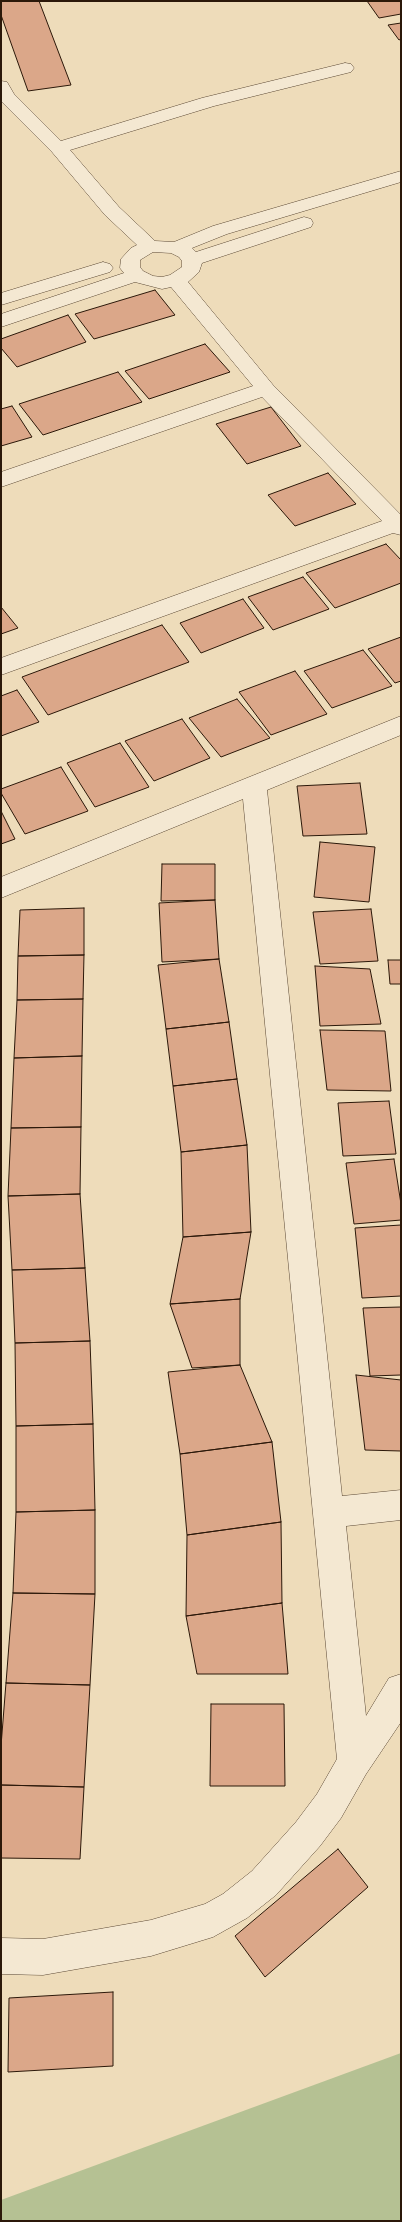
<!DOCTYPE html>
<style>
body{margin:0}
#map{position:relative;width:402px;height:2222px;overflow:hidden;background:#eedcba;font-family:Alegreya,serif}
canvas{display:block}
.frame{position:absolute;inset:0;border:2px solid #2b1809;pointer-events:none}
</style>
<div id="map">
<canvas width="402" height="2222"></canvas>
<div class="frame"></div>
</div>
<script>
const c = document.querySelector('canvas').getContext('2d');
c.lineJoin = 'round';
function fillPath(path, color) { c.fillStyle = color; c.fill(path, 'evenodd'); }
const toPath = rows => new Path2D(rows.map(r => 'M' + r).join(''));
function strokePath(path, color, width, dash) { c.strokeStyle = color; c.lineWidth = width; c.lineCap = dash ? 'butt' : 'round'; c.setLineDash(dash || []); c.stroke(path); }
const green = toPath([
 [401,2053,401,2221,1,2221,1,2200]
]);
const building = toPath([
 [1,1,39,1,71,85,28,91,1,15,1,1],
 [367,1,401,1,401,14,379,18,367,1],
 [401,23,401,39,399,40,388,25,401,23],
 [155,290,175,315,94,339,75,314,155,290],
 [68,315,86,342,17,367,1,348,1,339,68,315],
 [205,344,230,372,149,399,125,371,205,344],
 [118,372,142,402,43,435,19,404,118,372],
 [12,406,32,437,1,446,1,409,12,406],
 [271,407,301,446,247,464,216,424,271,407],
 [328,473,356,504,295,526,268,495,328,473],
 [386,544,401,560,401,583,335,608,306,573,386,544],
 [303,577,329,609,273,630,248,597,303,577],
 [243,599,264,628,201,653,180,623,243,599],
 [1,607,18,628,1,634,1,607],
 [162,625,189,662,48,715,22,677,162,625],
 [401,637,401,681,395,683,368,649,401,637],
 [363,650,392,686,332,708,304,671,363,650],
 [295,671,327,714,271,735,239,692,295,671],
 [17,690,39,722,1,736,1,696,17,690],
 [237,699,270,738,221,757,189,718,237,699],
 [182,719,210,758,154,781,125,741,182,719],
 [120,743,149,787,95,807,67,763,120,743],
 [61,767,88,811,25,834,1,793,1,789,61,767],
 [360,783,367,834,303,836,297,786,360,783],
 [1,811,15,839,1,844,1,811],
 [320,842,375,847,369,902,314,897,320,842],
 [162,864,215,864,215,900,161,901,162,864],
 [215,900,219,959,162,962,159,903,215,900],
 [84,908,84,955,18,956,20,910,84,908],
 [371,909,378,961,320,964,313,912,371,909],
 [84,955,83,999,17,1000,18,956,84,955],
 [219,959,229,1022,166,1029,158,965,219,959],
 [388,960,401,960,401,984,390,984,388,960],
 [315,966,370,969,381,1024,320,1026,315,966],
 [83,999,82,1056,14,1058,17,1000,83,999],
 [229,1022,237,1079,173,1086,166,1029,229,1022],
 [320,1030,385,1031,391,1091,327,1090,320,1030],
 [82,1056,81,1127,11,1128,14,1058,82,1056],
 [237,1079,247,1145,181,1152,173,1086,237,1079],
 [389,1101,396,1154,343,1156,338,1103,389,1101],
 [81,1127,80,1194,8,1196,11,1128,81,1127],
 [247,1145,251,1232,183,1237,181,1152,247,1145],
 [394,1159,401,1204,401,1220,354,1224,346,1163,394,1159],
 [80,1194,85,1268,12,1270,8,1196,80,1194],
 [401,1225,401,1296,362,1298,355,1228,401,1225],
 [251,1232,240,1299,170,1304,183,1237,251,1232],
 [85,1268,90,1341,15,1343,12,1270,85,1268],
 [240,1299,240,1365,192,1368,170,1304,240,1299],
 [401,1307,401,1375,370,1376,363,1308,401,1307],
 [90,1341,93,1424,16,1426,15,1343,90,1341],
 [240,1365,272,1442,180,1454,168,1372,240,1365],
 [356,1375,401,1380,401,1451,365,1450,356,1375],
 [93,1424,95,1510,16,1512,16,1426,93,1424],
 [272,1442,281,1522,187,1535,180,1454,272,1442],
 [95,1510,95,1594,13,1593,16,1512,95,1510],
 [281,1522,282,1603,186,1616,187,1535,281,1522],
 [13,1593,95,1594,90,1685,6,1683,13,1593],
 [282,1603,288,1674,197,1674,186,1616,282,1603],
 [6,1683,90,1685,84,1787,1,1785,1,1746,6,1683],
 [211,1704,284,1704,285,1786,210,1786,211,1704],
 [1,1785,84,1787,80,1859,1,1858,1,1785],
 [338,1849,368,1887,265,1977,235,1936,338,1849],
 [113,1992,113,2066,8,2072,9,1998,113,1992]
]);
const street = toPath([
 [345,63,351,64,354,68,351,72,214,106,70,150,119,207,155,241,174,242,213,226,401,171,401,182,227,234,192,248,196,252,304,217,311,219,313,223,311,227,202,263,199,272,188,282,273,385,401,515,401,535,393,533,1,675,1,658,382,521,262,397,1,487,1,472,253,386,171,287,162,289,135,282,1,327,1,314,124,273,120,268,121,259,131,248,137,245,105,215,52,152,1,101,1,81,7,82,14,94,61,141,202,98,345,63],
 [153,252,171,253,179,257,182,261,182,267,170,275,162,277,153,276,143,271,140,267,140,260,153,252],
 [103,262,110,264,113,268,110,272,1,305,1,293,103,262],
 [401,716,401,735,267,790,342,1496,401,1490,401,1520,346,1526,366,1716,389,1678,401,1674,401,1722,366,1774,341,1818,320,1846,276,1895,247,1918,213,1937,151,1956,43,1975,1,1974,1,1938,43,1939,151,1920,205,1904,223,1894,252,1871,296,1822,317,1794,337,1759,243,799,1,898,1,877,401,716]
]);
fillPath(green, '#b5c193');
fillPath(building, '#dba789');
strokePath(building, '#2b1809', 1);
strokePath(street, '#5c4935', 1);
fillPath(street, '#f4e8d2');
</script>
